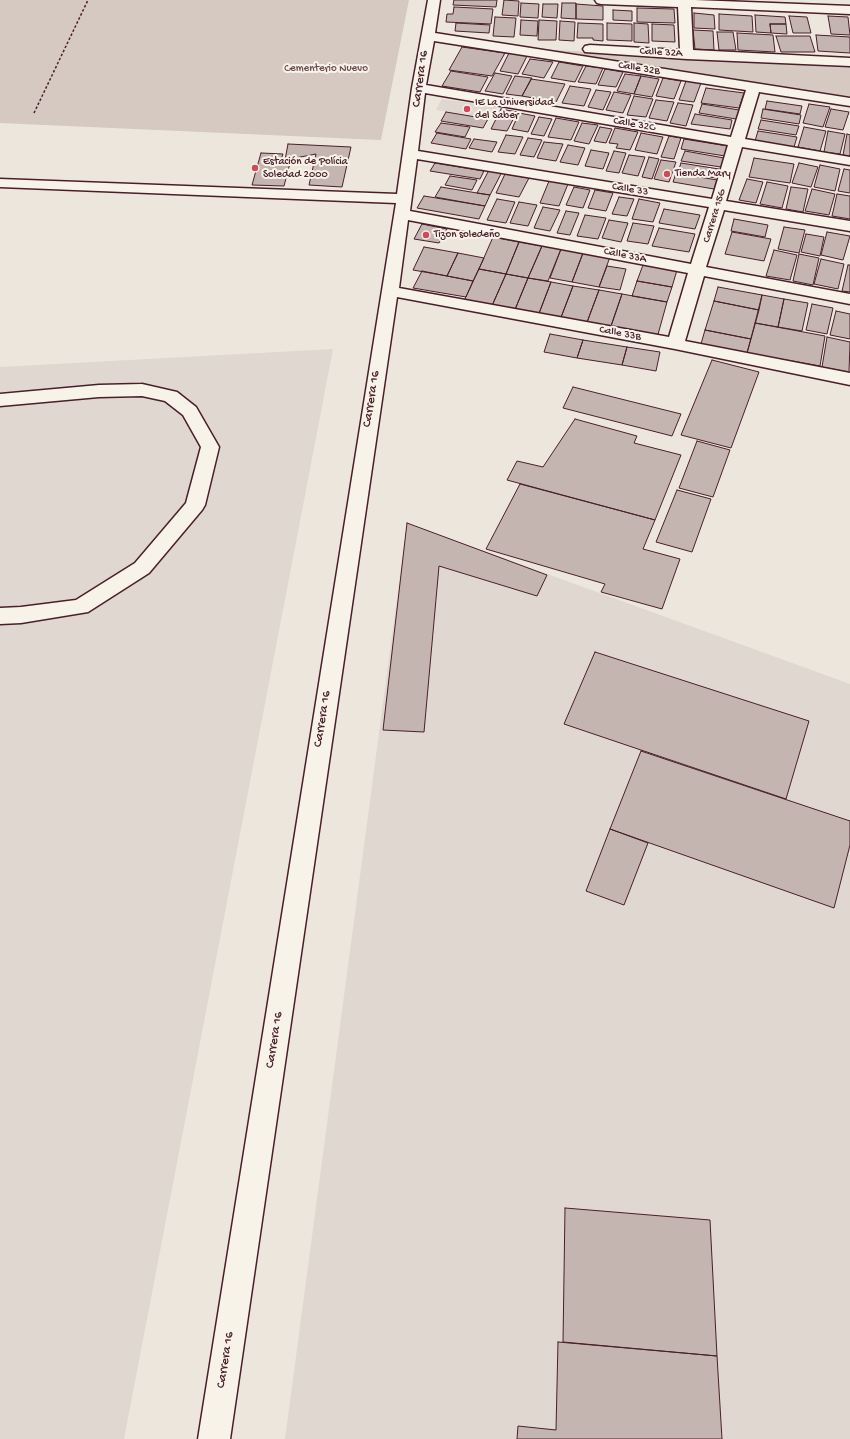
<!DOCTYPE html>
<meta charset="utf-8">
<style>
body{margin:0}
canvas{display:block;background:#ece6dd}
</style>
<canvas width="850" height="1439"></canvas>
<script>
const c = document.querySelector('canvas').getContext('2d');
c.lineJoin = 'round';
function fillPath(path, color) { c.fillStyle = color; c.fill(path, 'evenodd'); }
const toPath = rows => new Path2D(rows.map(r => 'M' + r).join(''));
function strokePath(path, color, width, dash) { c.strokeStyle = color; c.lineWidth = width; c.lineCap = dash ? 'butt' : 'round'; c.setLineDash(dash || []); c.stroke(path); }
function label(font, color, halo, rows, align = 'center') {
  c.font = font + ' "Gochi Hand",sans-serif'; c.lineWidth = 4; c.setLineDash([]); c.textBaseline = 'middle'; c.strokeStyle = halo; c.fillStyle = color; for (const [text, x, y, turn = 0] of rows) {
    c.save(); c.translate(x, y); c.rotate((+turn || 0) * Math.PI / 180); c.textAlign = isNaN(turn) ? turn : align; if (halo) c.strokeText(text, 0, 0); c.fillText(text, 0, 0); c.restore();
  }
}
const built = toPath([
 [442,99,497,107,492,118,436,110],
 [333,349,124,1439,0,1439,0,367],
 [407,523,850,684,850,1439,285,1439]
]);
const green = toPath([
 [0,0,409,0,381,140,0,123],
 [502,47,850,67,850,97]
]);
const building = toPath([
 [454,0,497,0,496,7,453,5,454,0],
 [504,0,519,1,518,16,502,15,504,0],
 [521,3,539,4,538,18,520,17,521,3],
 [562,3,576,3,576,19,561,18,562,3],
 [543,4,558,4,557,18,542,17,543,4],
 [576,4,603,6,603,20,576,19,576,4],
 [454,7,493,9,491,24,446,22,447,14,453,14,454,7],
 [637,8,674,9,675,23,637,22,637,8],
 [613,10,632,11,632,21,613,20,613,10],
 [694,13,714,15,715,29,694,28,694,13],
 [719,14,752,16,753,32,719,30,719,14],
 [755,15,785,17,786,24,770,24,771,33,756,32,755,15],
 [789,16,807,17,811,33,793,33,789,16],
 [828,16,848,17,850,35,831,34,828,16],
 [495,17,516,18,514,37,493,36,495,17],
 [521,20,538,21,537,36,520,35,521,20],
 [539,20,557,21,556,40,538,40,539,20],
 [560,21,575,22,574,41,559,40,560,21],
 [456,23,490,25,489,33,455,31,456,23],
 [578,23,603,24,603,41,593,40,593,38,577,38,578,23],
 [607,23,632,24,632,41,607,40,607,23],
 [634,23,648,24,649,43,634,42,634,23],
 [652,24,674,25,675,42,652,41,652,24],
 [770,24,786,24,787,34,771,33,770,24],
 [693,30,713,31,714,50,695,49,693,30],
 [717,32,733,32,736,50,719,50,717,32],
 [737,33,773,35,775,52,738,50,737,33],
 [816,35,850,37,850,53,818,51,816,35],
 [776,36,810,36,815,52,781,52,776,36],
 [462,47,505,53,492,76,449,70,462,47],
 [509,53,527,56,518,74,500,71,509,53],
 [530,59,553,62,544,78,522,74,530,59],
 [559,62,583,66,575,82,551,78,559,62],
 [586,66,603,68,596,84,578,82,586,66],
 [605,69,623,72,616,87,598,85,605,69],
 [451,71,488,77,480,92,442,86,451,71],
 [495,73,512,76,503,94,485,91,495,73],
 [625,74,641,76,634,94,617,91,625,74],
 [515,76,532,78,522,96,506,94,515,76],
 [641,76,659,79,652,97,634,94,641,76],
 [663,78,681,81,674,99,656,96,663,78],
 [531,79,565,84,556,102,522,96,531,79],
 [686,81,701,83,694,102,679,100,686,81],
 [570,86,591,89,584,106,562,103,570,86],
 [706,88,744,93,739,108,701,103,706,88],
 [596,90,611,92,603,110,588,107,596,90],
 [614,92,631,95,623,113,606,110,614,92],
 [634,96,653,99,646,117,627,115,634,96],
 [656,100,674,102,667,121,649,118,656,100],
 [767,101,802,106,800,114,765,109,767,101],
 [678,103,693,105,686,126,670,123,678,103],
 [702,104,739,110,736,119,699,113,702,104],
 [809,104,830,107,823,127,803,123,809,104],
 [501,109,517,112,507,131,491,129,501,109],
 [763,109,801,115,799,124,761,118,763,109],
 [831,109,849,112,843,130,825,127,831,109],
 [446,112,488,119,483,128,441,121,446,112],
 [519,113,535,116,528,132,512,129,519,113],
 [695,114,732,120,730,129,691,124,695,114],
 [539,117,552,119,544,136,531,134,539,117],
 [556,118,579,122,571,140,548,137,556,118],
 [761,120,799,126,796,135,758,129,761,120],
 [441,123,470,127,465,137,435,132,441,123],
 [582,123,598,125,589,144,574,141,582,123],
 [600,127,612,129,606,143,594,141,600,127],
 [804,127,826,131,820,151,798,147,804,127],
 [615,128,638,132,630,150,616,148,618,144,609,143,615,128],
 [758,131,797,137,794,147,755,141,758,131],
 [828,131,845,134,840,154,824,152,828,131],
 [437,133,471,139,466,149,431,143,437,133],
 [641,133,663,137,657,154,635,150,641,133],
 [847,134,850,135,850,156,843,155,847,134],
 [506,135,523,137,515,154,498,152,506,135],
 [669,136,681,138,674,159,661,157,669,136],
 [528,138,542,140,534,157,520,155,528,138],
 [474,139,497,142,492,152,469,148,474,139],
 [684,139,728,146,725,156,681,149,684,139],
 [544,142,563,144,556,161,537,158,544,142],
 [288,144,351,147,342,187,309,185,316,154,285,160,288,144],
 [568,145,585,148,578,165,560,162,568,145],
 [591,150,609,153,603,169,585,166,591,150],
 [614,151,626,153,619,173,606,171,614,151],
 [685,151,724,158,721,167,681,161,685,151],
 [261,153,283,154,280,162,290,163,284,186,252,185,261,153],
 [629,155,645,157,638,176,622,173,629,155],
 [649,157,659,159,652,179,642,177,649,157],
 [754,158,794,164,790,183,749,177,754,158],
 [661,160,676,162,669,182,654,179,661,160],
 [435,163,484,171,480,179,430,171,435,163],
 [681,163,719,169,716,178,678,172,681,163],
 [799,163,818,167,811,187,792,183,799,163],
 [820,165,840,169,835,191,814,187,820,165],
 [844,169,850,170,850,193,838,191,844,169],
 [489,170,502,172,490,195,477,193,489,170],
 [676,173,717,180,714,189,673,182,676,173],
 [505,174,529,178,519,197,496,193,505,174],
 [450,176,477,180,472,190,445,185,450,176],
 [747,179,763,182,756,203,739,200,747,179],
 [549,181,568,184,559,206,540,203,549,181],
 [767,182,788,186,782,208,760,204,767,182],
 [441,187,477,193,490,195,485,206,435,197,441,187],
 [574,187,590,190,583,208,566,205,574,187],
 [791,187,808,189,803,212,786,209,791,187],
 [812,189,835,194,829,215,805,211,812,189],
 [595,190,613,193,606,211,588,208,595,190],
 [837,194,850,196,850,219,832,216,837,194],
 [424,196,485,206,479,219,417,208,424,196],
 [619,197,634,199,627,216,612,214,619,197],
 [497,199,515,202,506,223,487,220,497,199],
 [639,199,660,203,653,222,632,219,639,199],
 [519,202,537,205,528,226,510,223,519,202],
 [543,207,560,210,550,231,534,228,543,207],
 [664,209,700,215,695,229,659,223,664,209],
 [566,211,579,213,570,235,557,233,566,211],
 [585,215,606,218,598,239,577,236,585,215],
 [734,219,768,225,765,237,731,231,734,219],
 [609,220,628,223,621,242,602,238,609,220],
 [633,223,654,226,648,244,627,241,633,223],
 [422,224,447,229,439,243,414,239,422,224],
 [784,227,805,230,799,253,778,249,784,227],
 [659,228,695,234,689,252,652,246,659,228],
 [732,232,771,239,764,261,725,254,732,232],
 [827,232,850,236,843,260,821,255,827,232],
 [806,234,824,237,820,256,801,252,806,234],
 [493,237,519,242,506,274,479,269,493,237],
 [519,242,542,246,528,278,506,274,519,242],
 [542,246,561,249,548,281,528,278,542,246],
 [424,247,458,253,447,276,413,270,424,247],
 [561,249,583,253,572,282,550,278,561,249],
 [774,250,797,255,790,280,766,276,774,250],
 [458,253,484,258,473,281,447,276,458,253],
 [583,253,610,257,599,287,572,282,583,253],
 [799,254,819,258,813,285,793,281,799,254],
 [821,259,844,264,838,289,814,284,821,259],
 [643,265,677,270,672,287,637,281,643,265],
 [848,265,850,265,850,292,842,291,848,265],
 [607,266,626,269,620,290,599,287,607,266],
 [479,269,506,274,491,308,463,303,479,269],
 [422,271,447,276,473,281,466,297,413,288,422,271],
 [506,274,528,278,514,312,491,308,506,274],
 [528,278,551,282,538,316,514,312,528,278],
 [637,281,672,287,667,302,632,296,637,281],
 [551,282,573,286,560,320,538,316,551,282],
 [573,286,599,290,586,325,560,320,573,286],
 [718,287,762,295,759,310,714,301,718,287],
 [599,290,622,294,610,329,586,325,599,290],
 [622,294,667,302,657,338,610,329,622,294],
 [762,295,784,299,778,327,755,323,762,295],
 [784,299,808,303,802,331,778,327,784,299],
 [714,301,759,310,751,339,705,330,714,301],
 [812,304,833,308,827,334,806,330,812,304],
 [836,311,850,314,850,339,830,335,836,311],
 [755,323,825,336,820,366,747,353,755,323],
 [705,330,751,339,747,353,701,344,705,330],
 [550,334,583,340,577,358,544,352,550,334],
 [827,337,850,342,849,372,822,367,827,337],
 [583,340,627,347,622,365,577,358,583,340],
 [627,347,660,352,656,371,622,365,627,347],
 [712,360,759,372,731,448,681,435,712,360],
 [573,387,681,414,672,436,563,408,573,387],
 [575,419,637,436,634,443,681,455,655,520,507,480,517,461,543,467,575,419],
 [697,441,730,450,713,497,679,488,697,441],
 [520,484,655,520,643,549,680,559,662,609,601,592,605,584,486,549,520,484],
 [677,490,711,499,692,552,656,542,677,490],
 [407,523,547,575,537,596,439,566,424,732,383,730,407,523],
 [595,652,809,721,786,799,564,724,595,652],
 [641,751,850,821,850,845,834,908,610,829,641,751],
 [610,829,648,843,624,905,586,891,610,829],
 [565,1208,710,1220,717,1356,563,1342,565,1208],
 [558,1342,717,1356,722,1439,517,1439,518,1426,556,1430,558,1342]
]);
const path = toPath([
 [34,113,88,0]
]);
const minor = toPath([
 [428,0,440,0,435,33,850,98,850,106,759,92,745,139,850,157,850,165,742,147,726,201,850,221,850,231,724,210,706,267,850,294,850,304,704,276,685,341,850,373,850,385,675,349,397,297,230,1439,198,1439,396,203,0,187,0,179,397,194,412,88,428,0],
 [434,41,746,90,731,137,426,85,434,41],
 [425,93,728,145,712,199,418,151,425,93],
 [417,159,709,207,691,264,410,211,417,159],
 [408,220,688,273,669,337,399,288,408,220],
 [595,0,695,0,850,6,850,14,691,7,693,50,850,58,850,66,687,59,585,52,583,49,585,46,590,45,680,50,678,7,601,4,597,3,595,0],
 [142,384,177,392,196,407,219,447,205,505,202,510,149,573,88,612,21,623,0,624,0,608,21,607,76,600,135,563,186,503,201,447,183,415,165,401,142,396,99,397,0,406,0,394,99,385,142,384]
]);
const markers = [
 [467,109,4,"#d1495b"],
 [255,168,4,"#d1495b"],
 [667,174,4,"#d1495b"],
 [426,235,4,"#d1495b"]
];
const farStreetnames = [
 ["Calle 32A",661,53,3],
 ["Calle 32B",639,69,9],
 ["Calle 32C",634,125,10],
 ["Calle 33",630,190,9],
 ["Carrera 15G",715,216,-73],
 ["Calle 33A",625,256,11],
 ["Calle 33B",620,334,11]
];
const farParknames = [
 ["Cementerio Nuevo",326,69]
];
const farPoinames = [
 ["IE La Universidad",475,103],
 ["del Saber",475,116],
 ["Estación de Polícia",263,162],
 ["Soledad 2000",263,175],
 ["Tienda Mary",675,174],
 ["Tizon soledeño",434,235]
];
const streetNames = [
 ["Carrera 16",421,79,-82],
 ["Carrera 16",372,399,-81],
 ["Carrera 16",323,719,-81],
 ["Carrera 16",275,1040,-81],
 ["Carrera 16",226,1360,-81]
];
fillPath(built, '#e0d7d0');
fillPath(green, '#d5c9c2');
fillPath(building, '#c4b5b0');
strokePath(building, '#4a1f2b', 1);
strokePath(minor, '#4a1f2b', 3);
strokePath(path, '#4a1f2b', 1.5, [2.5, 2]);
fillPath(minor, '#f7f3e8');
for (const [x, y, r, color] of markers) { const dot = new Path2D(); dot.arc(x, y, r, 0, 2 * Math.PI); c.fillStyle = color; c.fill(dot); strokePath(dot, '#f7f3e8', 1.5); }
label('11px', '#4a1f2b', '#f7f3e8', farStreetnames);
label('11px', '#6d4a51', '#f7f3e8', farParknames);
label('11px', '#4a1f2b', '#f7f3e8', farPoinames, 'left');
label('13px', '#4a1f2b', '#f7f3e8', streetNames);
</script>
